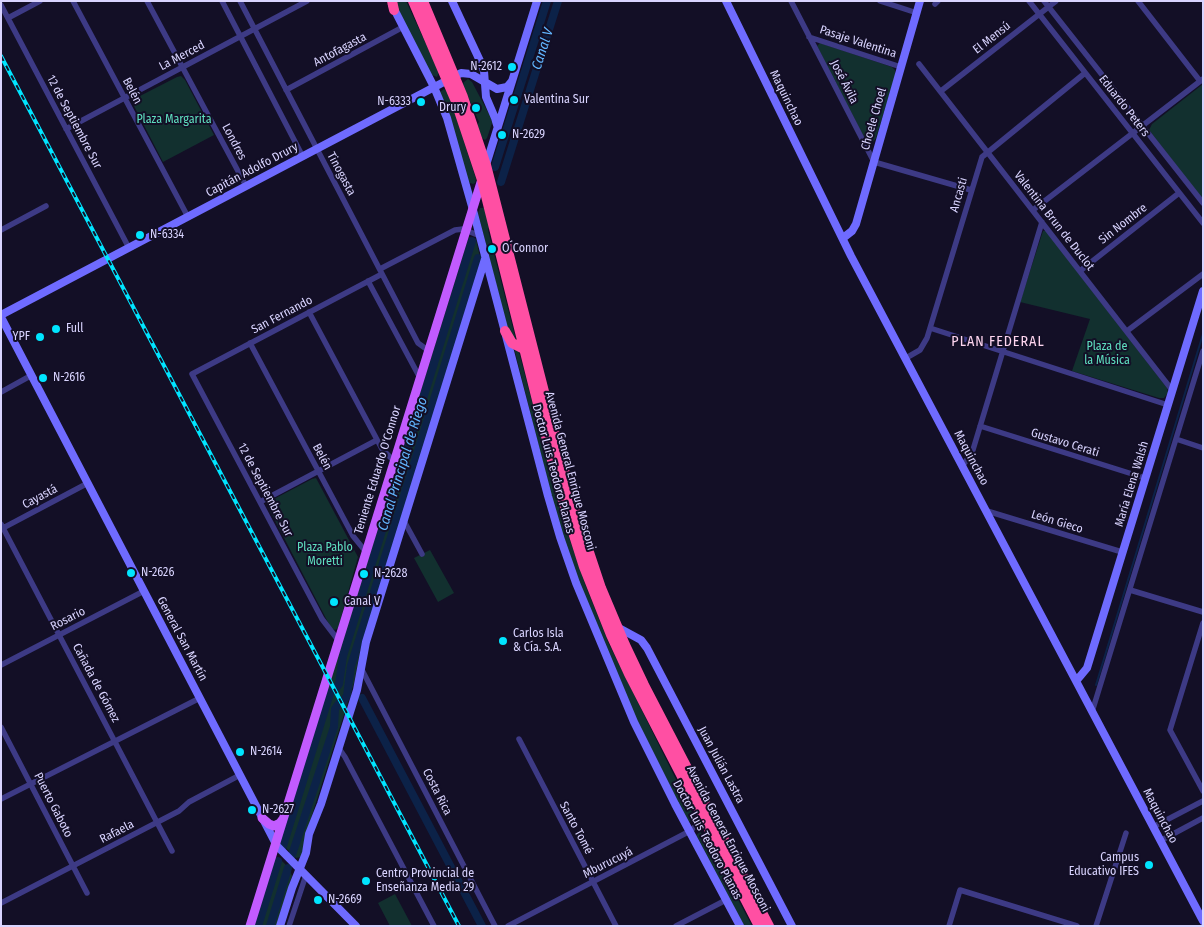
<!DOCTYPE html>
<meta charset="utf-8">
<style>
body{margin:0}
#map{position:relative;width:1204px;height:927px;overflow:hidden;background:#130f26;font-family:"Fira Sans Condensed",sans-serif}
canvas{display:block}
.frame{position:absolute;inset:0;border:2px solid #d9d4ff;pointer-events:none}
</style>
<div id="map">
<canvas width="1204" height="927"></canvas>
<div class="frame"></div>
</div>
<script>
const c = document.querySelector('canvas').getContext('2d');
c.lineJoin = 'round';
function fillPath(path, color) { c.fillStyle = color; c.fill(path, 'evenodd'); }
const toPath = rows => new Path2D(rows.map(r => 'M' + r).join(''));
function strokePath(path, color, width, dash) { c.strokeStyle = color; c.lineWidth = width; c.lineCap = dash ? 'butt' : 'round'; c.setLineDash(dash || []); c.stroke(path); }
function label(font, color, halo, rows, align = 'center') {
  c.font = font + ' "Fira Sans Condensed",sans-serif'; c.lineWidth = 4; c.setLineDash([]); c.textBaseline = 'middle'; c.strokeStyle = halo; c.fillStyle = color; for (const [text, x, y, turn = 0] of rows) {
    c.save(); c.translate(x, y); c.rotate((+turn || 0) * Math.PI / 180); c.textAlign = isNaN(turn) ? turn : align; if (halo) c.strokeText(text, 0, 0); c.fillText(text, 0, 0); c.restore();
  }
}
const green = toPath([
 [396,1,406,1,439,72,437,77,432,75,398,10],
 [820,43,892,67,895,70,895,76,876,138,873,142,867,143,817,46],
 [181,76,185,80,214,135,163,162,134,106,133,102,136,98,177,77],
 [468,79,472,82,491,118,492,123,487,138,485,140,482,138,477,125,479,122,463,85,464,82],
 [1203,84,1203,200,1149,130,1152,124],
 [444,89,448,92,476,179,475,183,473,184,468,182,440,92],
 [480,208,484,208,490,225,488,230,516,340,509,335,478,213],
 [1043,231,1046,231,1167,388,1168,393,1164,398,1159,398,1072,371,1090,319,1020,302],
 [469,237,476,239,481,262,362,640,354,683,305,837,304,849,301,857,296,858,280,842],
 [514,348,519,352,562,517,585,584,609,644,692,812,693,817,690,822,687,820,638,723,580,586,557,518],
 [316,478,358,557,338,628,335,630,331,628,268,507,269,502,272,500,312,479],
 [430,550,454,593,438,602,414,558],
 [700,832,704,835,752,926,744,926,698,838,696,835],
 [277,857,280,859,289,868,292,876,276,926,253,926,274,859],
 [395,894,412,926,390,926,378,903]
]);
const stream = toPath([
 [1096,685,1203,334]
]);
const canal = toPath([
 [495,167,547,1],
 [501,182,558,1],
 [336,688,339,684,343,656,472,241],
 [362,698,482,926],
 [343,701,347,696,351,666,478,258],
 [283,846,330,693,333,690],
 [292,855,334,727,335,709,340,702],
 [258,926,278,861],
 [270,926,288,868]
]);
const street = toPath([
 [73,1,188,217],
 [147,1,246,186],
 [222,1,303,157],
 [240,1,418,343,429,351],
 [791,1,874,162,971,190],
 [880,1,917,13],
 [1029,1,1203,223],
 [1044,1,1203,203],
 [1138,1,1200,81],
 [935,4,938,1],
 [1,5,129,248],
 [8,18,40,1],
 [809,37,901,67],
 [919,64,1172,390],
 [286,90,403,27],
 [941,91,1056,1],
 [66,129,307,1],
 [1033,210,1203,79],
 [1,230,46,206],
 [380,269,455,230,463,229,480,236],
 [1080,271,1179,193],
 [368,281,420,378],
 [309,312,382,449,394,461],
 [930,328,1168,405],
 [1127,331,1203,274],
 [250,343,353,536,366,552],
 [906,358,920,350,927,338,982,157,1085,73],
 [1,392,32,375],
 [980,426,1145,478],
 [1176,439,1203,448],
 [963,465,972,453,1042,222],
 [260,502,377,440],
 [987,511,1122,552],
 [404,521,422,554],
 [1,524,172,851],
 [1,529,88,483],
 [1130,590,1203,612],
 [1203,623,1170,730,1203,791],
 [338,640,322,619,192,374,382,274],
 [1,665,144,591],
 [361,668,495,926],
 [1092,712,1203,351],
 [1,727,87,893],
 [519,739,616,926],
 [338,747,345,757,434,926],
 [1,799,200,698],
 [1153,827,1203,801],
 [1160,841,1203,818],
 [1,903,179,811,189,802,240,775],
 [289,926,306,875],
 [508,926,690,831,697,825,699,815],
 [676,926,726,900],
 [949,926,960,890,1077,926],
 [1096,926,1126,833]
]);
const secondary = toPath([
 [452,1,481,63,484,71,486,97,495,118,497,125],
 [726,1,851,256,1203,921],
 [392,5,434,87,447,118,473,210,548,496,560,537,576,583,634,722,675,804,740,926],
 [486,165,537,1],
 [843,238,852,231,856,224,920,1],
 [1,315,461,73,471,74,497,89,507,87,512,81],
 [1,317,277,846,356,926],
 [617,627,641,640,647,648,792,926],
 [1077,680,1087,668,1203,291],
 [280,926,292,888,306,853,309,834,321,804,357,690,366,642,485,259]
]);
const primary = toPath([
 [262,818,269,824,274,826,280,823,283,819],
 [250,926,482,179]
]);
const highway = toPath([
 [392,1,394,10],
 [413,1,455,99,482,180,559,488,584,567,611,635,629,674,759,926],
 [423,1,463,97,486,165,572,501,601,588,625,645,644,685,769,926],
 [505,331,512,343,524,349]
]);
const rail = toPath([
 [1,56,459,926]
]);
const markers = [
 [512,67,5,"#00e5ff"],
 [514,100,5,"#00e5ff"],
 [421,102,5,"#00e5ff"],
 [476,108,5,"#00e5ff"],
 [502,135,5,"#00e5ff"],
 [140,235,5,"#00e5ff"],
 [492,249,5,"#00e5ff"],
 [56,329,5,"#00e5ff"],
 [40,337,5,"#00e5ff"],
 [43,378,5,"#00e5ff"],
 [131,573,5,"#00e5ff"],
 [364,574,5,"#00e5ff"],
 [334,602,5,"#00e5ff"],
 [503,641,5,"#00e5ff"],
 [240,752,5,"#00e5ff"],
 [252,810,5,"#00e5ff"],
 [1149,865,5,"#00e5ff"],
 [366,881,5,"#00e5ff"],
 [318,900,5,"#00e5ff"]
];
const streetNames = [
 ["El Mensú",992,38,-38],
 ["Pasaje Valentina",858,42,18],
 ["Antofagasta",340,50,-28],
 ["La Merced",182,56,-28],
 ["José Ávila",844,82,63],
 ["Belén",132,91,62],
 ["Maquinchao",786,98,64],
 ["Eduardo Peters",1124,106,52],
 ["Choele Choel",874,119,-74],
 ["12 de Septiembre Sur",74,122,62],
 ["Londres",234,142,62],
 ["Capitán Adolfo Drury",252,170,-28],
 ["Tinogasta",341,174,62],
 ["Ancasti",959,195,-74],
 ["Valentina Brun de Duclot",1054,221,52],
 ["Sin Nombre",1123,224,-38],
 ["San Fernando",282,315,-28],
 ["Gustavo Cerati",1065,443,17],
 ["Belén",322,457,62],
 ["Maquinchao",971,458,62],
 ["Doctor Luis Teodoro Planas",553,469,75],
 ["Teniente Eduardo O'Connor",378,470,-73],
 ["Avenida General Enrique Mosconi",570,471,75],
 ["María Elena Walsh",1132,484,-73],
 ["12 de Septiembre Sur",265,490,62],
 ["Cayastá",40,497,-28],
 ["León Gieco",1057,522,17],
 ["Rosario",68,619,-27],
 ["General San Martín",182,639,62],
 ["Cañada de Gómez",96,683,62],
 ["Juan Julián Lastra",721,765,62],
 ["Costa Rica",437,792,63],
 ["Puerto Gaboto",53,805,63],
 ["Maquinchao",1160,816,62],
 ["Santo Tomé",576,828,62],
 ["Rafaela",117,832,-27],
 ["Avenida General Enrique Mosconi",728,839,62],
 ["Doctor Luis Teodoro Planas",707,840,62],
 ["Mburucuyá",608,863,-27]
];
const poiNames = [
 ["N-2612",502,67,"right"],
 ["Valentina Sur",524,100],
 ["N-6333",411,102,"right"],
 ["Drury",466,108,"right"],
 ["N-2629",512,135],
 ["N-6334",150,235],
 ["O´Connor",502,249],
 ["Full",66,329],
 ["YPF",30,337,"right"],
 ["N-2616",53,378],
 ["N-2626",141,573],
 ["N-2628",374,574],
 ["Canal V",344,602],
 ["Carlos Isla",513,634],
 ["& Cía. S.A.",513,648],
 ["N-2614",250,752],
 ["N-2627",262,810],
 ["Campus",1139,858,"right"],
 ["Educativo IFES",1139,872,"right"],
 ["Centro Provincial de",376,874],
 ["Enseñanza Media 29",376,888],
 ["N-2669",328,900]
];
const parkNames = [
 ["Plaza Margarita",174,120],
 ["Plaza de",1107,347],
 ["la Música",1107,361],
 ["Plaza Pablo",325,548],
 ["Moretti",325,562]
];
const waterNames = [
 ["Canal V",543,49,-72],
 ["Canal Principal de Riego",403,464,-73]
];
const neighbourhoodNames = [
 ["PLAN FEDERAL",998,342]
];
fillPath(green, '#12302f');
strokePath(stream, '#0c2248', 2);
strokePath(canal, '#0c2248', 8);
strokePath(street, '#3d3a85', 5.5);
strokePath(secondary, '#6f6bff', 8);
strokePath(primary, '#c25bff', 9);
strokePath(highway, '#ff4fa3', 10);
strokePath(rail, '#00e5ff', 4);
strokePath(rail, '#130f26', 2, [5.5]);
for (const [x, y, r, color] of markers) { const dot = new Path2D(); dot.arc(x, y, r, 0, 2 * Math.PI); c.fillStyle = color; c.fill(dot); strokePath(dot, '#130f26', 2); }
label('12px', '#d9d4ff', '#130f26', streetNames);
label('12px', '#d9d4ff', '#130f26', poiNames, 'left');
label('12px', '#5fe0c0', '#130f26', parkNames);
label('italic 14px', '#62b6ff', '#130f26', waterNames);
c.letterSpacing = '1px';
label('14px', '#ffd6f0', '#130f26', neighbourhoodNames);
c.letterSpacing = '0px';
</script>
